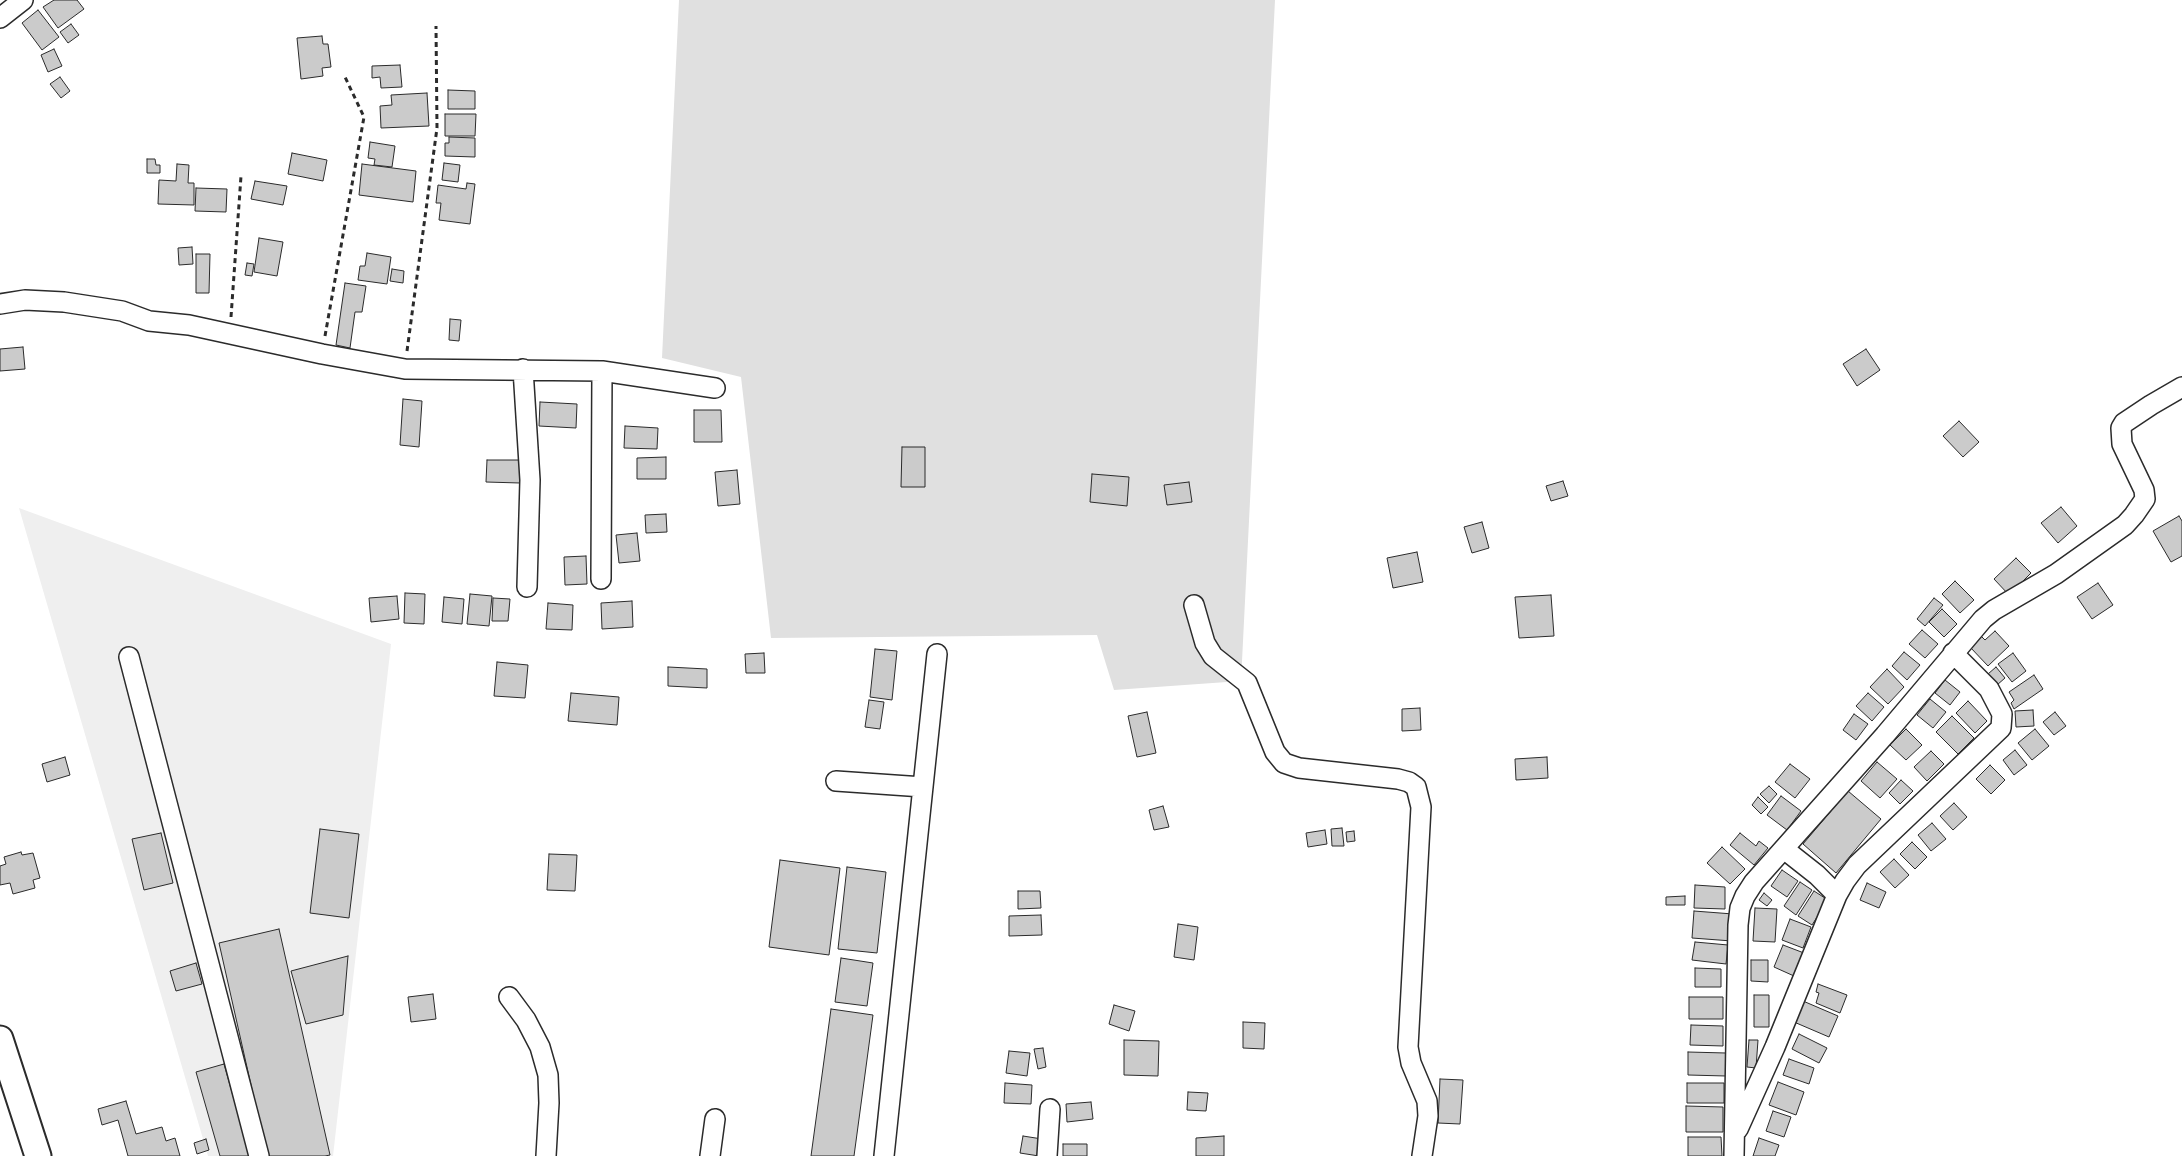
<!DOCTYPE html>
<style>
body{margin:0}
canvas{display:block;background:#fff}
</style>
<canvas width="2182" height="1156"></canvas>
<script>
const c = document.querySelector('canvas').getContext('2d');
c.lineJoin = 'round';
function fillPath(path, color) { c.fillStyle = color; c.fill(path, 'evenodd'); }
const toPath = rows => new Path2D(rows.map(r => 'M' + r).join(''));
function strokePath(path, color, width, dash) { c.strokeStyle = color; c.lineWidth = width; c.lineCap = dash ? 'butt' : 'round'; c.setLineDash(dash || []); c.stroke(path); }
const built = toPath([
 [19,508,391,644,333,1156,208,1156]
]);
const green = toPath([
 [679,0,1275,0,1241,681,1114,690,1097,635,771,638,741,377,662,358]
]);
const building = toPath([
 [54,0,77,0,84,9,58,28,43,7,54,0],
 [38,10,59,37,42,50,22,23,38,10],
 [71,24,79,35,68,43,60,32,71,24],
 [322,36,323,44,328,44,331,67,322,68,323,76,301,79,297,38,322,36],
 [54,49,62,66,48,72,41,55,54,49],
 [400,65,402,87,381,88,380,77,372,78,372,66,400,65],
 [60,77,70,91,61,98,50,84,60,77],
 [448,90,475,91,475,109,448,109,448,90],
 [427,93,429,126,381,128,380,106,392,105,391,95,427,93],
 [445,114,476,114,475,136,445,136,445,114],
 [449,137,475,138,475,157,445,156,445,143,449,143,449,137],
 [370,142,395,146,392,167,374,165,375,159,368,158,370,142],
 [292,153,327,160,323,181,288,174,292,153],
 [147,159,155,159,156,165,160,165,160,173,147,173,147,159],
 [444,163,460,165,458,182,442,180,444,163],
 [177,164,189,165,188,183,194,183,194,205,158,204,159,180,176,181,177,164],
 [362,164,416,171,413,202,359,195,362,164],
 [255,181,287,186,283,205,251,199,255,181],
 [467,183,475,184,470,224,439,220,441,203,436,203,438,185,466,189,467,183],
 [196,188,227,189,226,212,195,211,196,188],
 [259,238,283,242,277,276,254,272,259,238],
 [192,247,193,264,179,265,178,248,192,247],
 [367,253,391,257,387,284,358,280,360,266,365,266,367,253],
 [196,254,210,254,209,293,196,293,196,254],
 [247,263,254,264,252,276,245,275,247,263],
 [392,269,404,271,403,283,390,281,392,269],
 [345,283,366,286,362,312,355,312,350,348,336,345,345,283],
 [450,319,461,320,459,341,449,340,450,319],
 [23,347,25,369,0,371,0,349,23,347],
 [1866,349,1880,370,1857,386,1843,364,1866,349],
 [403,399,422,401,419,447,400,445,403,399],
 [540,402,577,404,576,428,539,426,540,402],
 [694,410,721,410,722,442,694,442,694,410],
 [1959,421,1979,442,1963,457,1943,436,1959,421],
 [625,426,658,428,657,449,624,448,625,426],
 [902,447,925,447,925,487,901,487,902,447],
 [666,457,666,479,637,479,637,458,666,457],
 [487,460,520,460,520,483,486,482,487,460],
 [737,470,740,504,718,506,715,472,737,470],
 [1092,474,1129,477,1127,506,1090,502,1092,474],
 [1563,481,1568,496,1551,501,1546,486,1563,481],
 [1189,482,1192,502,1167,505,1164,485,1189,482],
 [2061,507,2077,526,2058,543,2041,523,2061,507],
 [666,514,667,532,646,533,645,515,666,514],
 [2179,516,2182,521,2182,556,2171,562,2153,531,2179,516],
 [1482,522,1489,548,1472,553,1464,527,1482,522],
 [637,533,640,561,619,563,616,535,637,533],
 [1417,552,1423,582,1393,588,1387,558,1417,552],
 [586,556,587,584,565,585,564,557,586,556],
 [2016,558,2031,573,2009,595,1994,579,2016,558],
 [1955,581,1974,600,1960,613,1942,594,1955,581],
 [2098,583,2113,605,2092,619,2077,597,2098,583],
 [405,593,425,594,424,624,404,623,405,593],
 [470,594,492,596,489,626,467,624,470,594],
 [1551,595,1554,636,1519,638,1515,597,1551,595],
 [397,596,399,619,371,622,369,598,397,596],
 [444,597,464,599,462,624,442,622,444,597],
 [493,598,510,599,508,621,492,621,493,598],
 [1934,598,1943,605,1925,626,1917,619,1934,598],
 [632,601,633,627,602,629,601,603,632,601],
 [548,603,573,605,572,630,546,629,548,603],
 [1942,609,1957,624,1944,637,1929,622,1942,609],
 [1922,630,1938,644,1925,658,1909,644,1922,630],
 [1995,631,2009,646,1988,666,1970,647,1981,636,1985,640,1995,631],
 [875,649,897,651,892,700,870,697,875,649],
 [1904,652,1920,665,1907,680,1892,666,1904,652],
 [764,653,765,673,746,673,745,654,764,653],
 [2013,653,2026,671,2012,682,1998,664,2013,653],
 [497,662,528,665,525,698,494,696,497,662],
 [668,667,707,669,707,688,668,686,668,667],
 [1996,667,2005,678,1997,685,1988,674,1996,667],
 [1887,669,1904,687,1888,704,1870,687,1887,669],
 [2034,675,2043,689,2014,709,2011,703,2014,700,2009,692,2034,675],
 [1945,680,1960,692,1950,705,1935,693,1945,680],
 [571,693,619,697,617,725,568,721,571,693],
 [1868,693,1884,707,1872,721,1856,706,1868,693],
 [1930,699,1946,712,1933,728,1917,715,1930,699],
 [869,700,884,702,880,729,865,727,869,700],
 [1968,701,1987,721,1975,733,1956,713,1968,701],
 [1420,708,1421,730,1402,731,1402,709,1420,708],
 [2033,710,2034,726,2016,727,2015,711,2033,710],
 [1147,712,1156,753,1137,757,1128,716,1147,712],
 [2055,712,2066,726,2054,735,2043,722,2055,712],
 [1854,714,1868,724,1856,740,1843,730,1854,714],
 [1952,716,1974,738,1958,754,1936,732,1952,716],
 [1906,729,1922,745,1906,760,1890,745,1906,729],
 [2035,729,2049,746,2032,760,2018,743,2035,729],
 [2015,750,2027,765,2014,775,2003,760,2015,750],
 [1931,751,1944,764,1927,781,1914,767,1931,751],
 [65,757,70,775,47,782,42,764,65,757],
 [1547,757,1548,778,1516,780,1515,759,1547,757],
 [1877,762,1897,779,1880,798,1861,781,1877,762],
 [1790,764,1810,779,1795,798,1775,782,1790,764],
 [1990,765,2005,780,1991,794,1976,779,1990,765],
 [1901,780,1913,791,1900,804,1889,793,1901,780],
 [1769,786,1777,794,1769,803,1760,794,1769,786],
 [1848,791,1881,819,1836,873,1803,844,1848,791],
 [1781,796,1801,811,1787,830,1767,815,1781,796],
 [1758,797,1768,807,1761,814,1752,805,1758,797],
 [1954,803,1967,817,1953,830,1940,816,1954,803],
 [1163,806,1169,827,1154,830,1149,810,1163,806],
 [1932,823,1946,839,1931,851,1918,835,1932,823],
 [1342,828,1344,846,1332,846,1331,829,1342,828],
 [320,829,359,834,349,918,310,913,320,829],
 [1325,830,1327,844,1308,847,1306,833,1325,830],
 [1354,831,1355,841,1347,842,1346,832,1354,831],
 [161,833,173,883,144,890,132,839,161,833],
 [1740,833,1756,846,1759,841,1768,848,1754,865,1730,845,1740,833],
 [1912,842,1927,857,1915,869,1900,854,1912,842],
 [1722,847,1745,869,1730,884,1707,863,1722,847],
 [21,852,22,855,33,853,40,878,33,880,35,888,13,894,10,883,0,885,0,866,6,864,4,857,21,852],
 [549,854,577,855,575,891,547,890,549,854],
 [1894,859,1909,875,1895,888,1880,872,1894,859],
 [780,860,840,868,829,955,769,947,780,860],
 [847,867,886,872,877,953,838,949,847,867],
 [1782,870,1798,881,1787,897,1771,886,1782,870],
 [1800,882,1812,890,1796,915,1784,906,1800,882],
 [1867,883,1886,892,1879,908,1860,900,1867,883],
 [1695,885,1725,887,1725,909,1694,908,1695,885],
 [1018,891,1040,891,1041,908,1018,909,1018,891],
 [1814,891,1828,900,1812,925,1798,916,1814,891],
 [1764,893,1772,900,1767,906,1759,900,1764,893],
 [1685,896,1685,905,1666,905,1666,897,1685,896],
 [1755,908,1777,909,1775,942,1753,941,1755,908],
 [1694,911,1733,914,1732,941,1692,938,1694,911],
 [1041,915,1042,935,1009,936,1009,916,1041,915],
 [1790,919,1811,927,1803,948,1782,940,1790,919],
 [1178,924,1198,927,1194,960,1174,957,1178,924],
 [279,929,330,1155,325,1156,267,1156,219,943,279,929],
 [1695,942,1728,945,1726,964,1692,960,1695,942],
 [1783,945,1804,953,1794,976,1774,967,1783,945],
 [348,956,343,1015,306,1024,291,971,348,956],
 [841,958,873,963,867,1006,835,1002,841,958],
 [1751,960,1768,960,1768,982,1751,981,1751,960],
 [196,963,202,984,176,991,170,971,196,963],
 [1695,968,1721,969,1721,987,1695,987,1695,968],
 [1818,984,1847,995,1840,1013,1816,1003,1819,993,1816,992,1818,984],
 [433,994,436,1019,411,1022,408,997,433,994],
 [1754,995,1769,995,1769,1027,1754,1027,1754,995],
 [1689,997,1723,997,1723,1019,1689,1019,1689,997],
 [1803,1001,1838,1016,1829,1037,1794,1022,1803,1001],
 [1114,1005,1135,1011,1129,1031,1109,1024,1114,1005],
 [831,1009,873,1015,854,1156,811,1156,831,1009],
 [1243,1022,1265,1023,1264,1049,1243,1048,1243,1022],
 [1691,1025,1723,1026,1723,1046,1690,1045,1691,1025],
 [1799,1034,1827,1048,1819,1063,1792,1049,1799,1034],
 [1124,1040,1159,1041,1158,1076,1124,1075,1124,1040],
 [1749,1040,1758,1040,1756,1068,1747,1067,1749,1040],
 [1043,1048,1046,1067,1038,1069,1034,1049,1043,1048],
 [1009,1051,1030,1053,1027,1076,1006,1073,1009,1051],
 [1688,1052,1726,1053,1726,1076,1688,1075,1688,1052],
 [1789,1059,1814,1068,1809,1084,1783,1075,1789,1059],
 [224,1064,250,1156,220,1156,196,1072,224,1064],
 [1440,1079,1463,1080,1460,1124,1438,1123,1440,1079],
 [1778,1082,1804,1092,1796,1115,1769,1105,1778,1082],
 [1005,1083,1032,1085,1031,1104,1004,1103,1005,1083],
 [1687,1083,1724,1083,1724,1103,1687,1103,1687,1083],
 [1188,1092,1208,1093,1206,1111,1187,1110,1188,1092],
 [126,1101,136,1134,162,1127,166,1141,175,1138,180,1156,128,1156,118,1120,102,1125,98,1109,126,1101],
 [1091,1102,1093,1119,1067,1122,1066,1104,1091,1102],
 [1686,1106,1723,1107,1723,1132,1686,1132,1686,1106],
 [1773,1111,1791,1117,1784,1137,1766,1131,1773,1111],
 [1023,1136,1042,1139,1039,1156,1020,1153,1023,1136],
 [1224,1136,1224,1156,1196,1156,1196,1138,1224,1136],
 [1688,1137,1721,1137,1722,1156,1688,1156,1688,1137],
 [1759,1138,1779,1145,1775,1156,1753,1156,1759,1138],
 [206,1139,209,1150,197,1154,194,1143,206,1139],
 [1063,1144,1087,1144,1087,1156,1063,1156,1063,1144]
]);
const path = toPath([
 [231,317,241,176],
 [325,336,364,117,345,77],
 [407,351,437,128,436,26]
]);
const minor = toPath([
 [0,18,23,0],
 [0,304,25,300,64,302,122,311,149,321,189,325,322,354,405,369,602,371,715,388],
 [523,369,530,480,527,587],
 [601,579,602,371],
 [1194,605,1205,643,1213,656,1247,683,1275,752,1284,763,1299,768,1398,779,1409,782,1416,787,1421,807,1408,1047,1411,1063,1427,1101,1428,1116,1422,1156],
 [129,657,259,1156],
 [836,781,923,787],
 [1784,849,1817,875,1837,895],
 [509,997,526,1020,540,1047,548,1075,549,1103,546,1156],
 [1738,1129,1775,1047,1837,895,1845,881,1857,865,1878,845,2001,728,2002,714,1989,689,1953,653],
 [710,1156,715,1119],
 [884,1156,937,654],
 [1047,1156,1050,1109],
 [1734,1156,1738,925,1740,908,1745,896,1754,882,1885,735,1983,619,1994,610,2056,574,2125,525,2134,515,2145,499,2144,490,2122,444,2121,428,2124,423,2151,405,2182,387]
]);
const major = toPath([
 [0,1039,38,1156]
]);
fillPath(built, '#efefef');
fillPath(green, '#e0e0e0');
fillPath(building, '#cbcbcb');
strokePath(building, '#2b2b2b', 1);
strokePath(minor, '#2b2b2b', 22);
strokePath(major, '#2b2b2b', 29);
strokePath(path, '#2b2b2b', 3, [5, 4]);
strokePath(minor, '#fff', 19);
strokePath(major, '#fff', 25);
</script>
